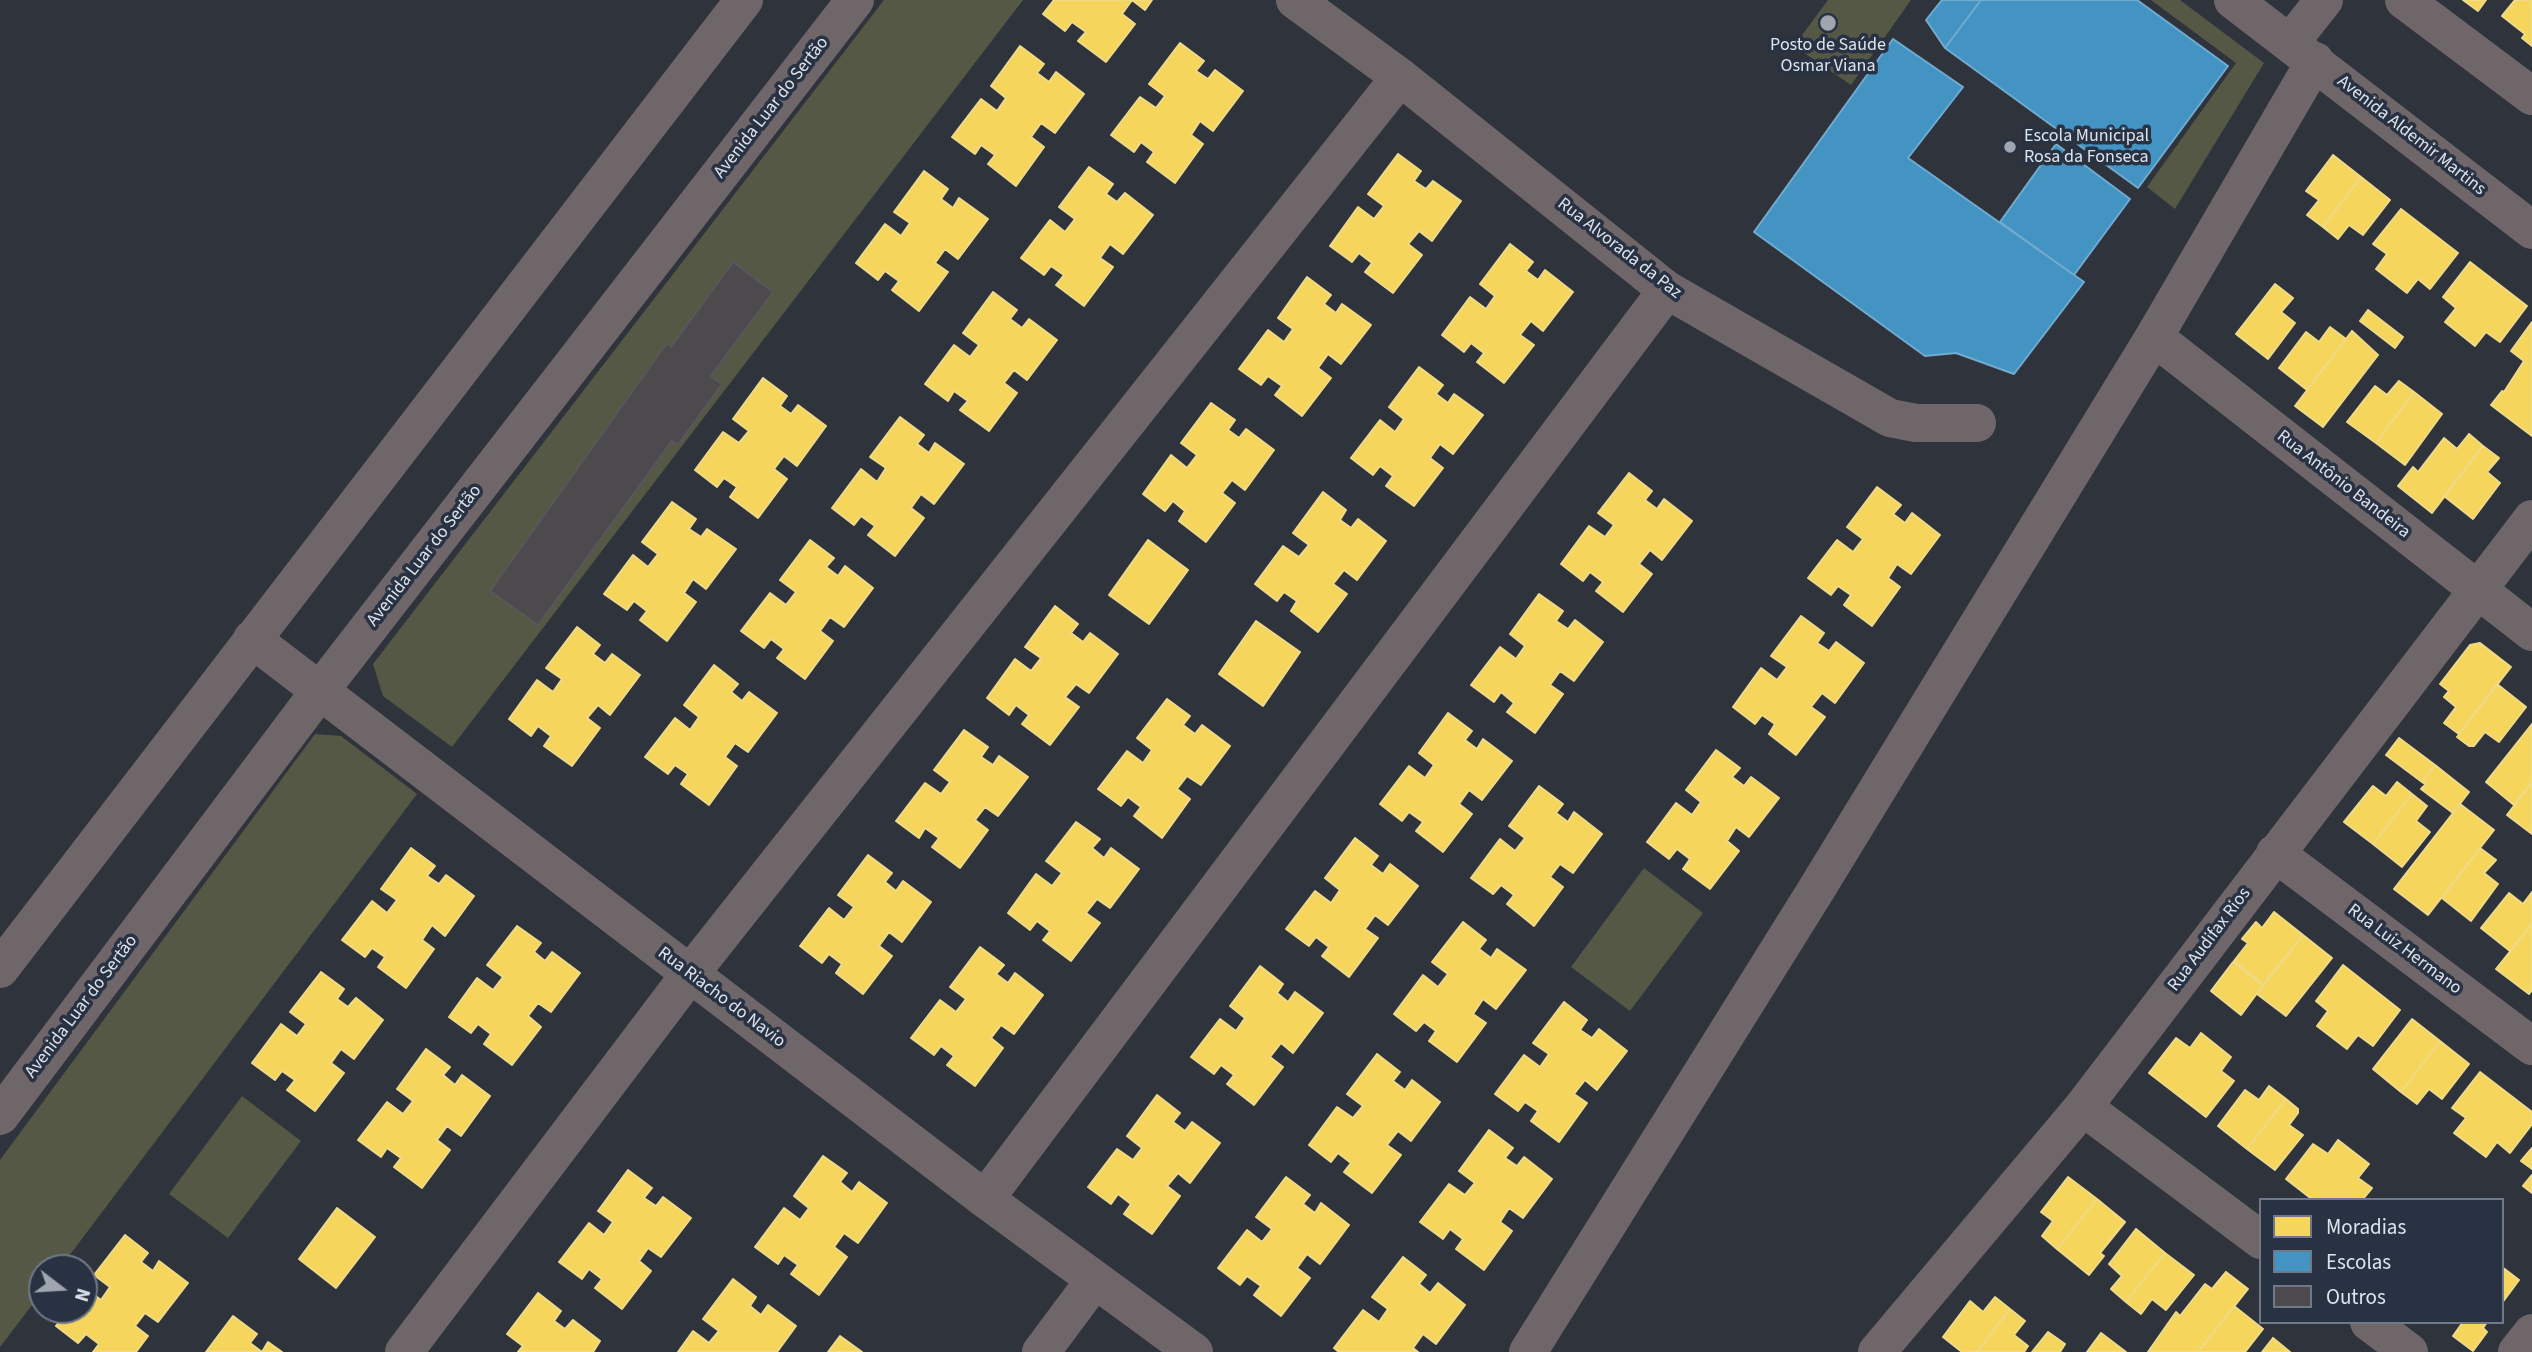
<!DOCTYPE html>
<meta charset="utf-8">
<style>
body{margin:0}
#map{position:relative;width:2532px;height:1352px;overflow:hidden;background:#2e333c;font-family:"Source Sans 3",sans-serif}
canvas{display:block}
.legend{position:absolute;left:2259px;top:1198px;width:245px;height:126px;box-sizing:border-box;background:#283242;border:2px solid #707987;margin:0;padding:9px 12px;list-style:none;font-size:21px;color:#dde4ee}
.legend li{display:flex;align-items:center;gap:14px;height:35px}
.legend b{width:35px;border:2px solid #707987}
.north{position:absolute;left:28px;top:1254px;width:70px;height:70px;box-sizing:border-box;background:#283242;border:2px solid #707987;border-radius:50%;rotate:107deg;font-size:19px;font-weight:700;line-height:28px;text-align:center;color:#dde4ee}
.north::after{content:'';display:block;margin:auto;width:24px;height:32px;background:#a0a6b0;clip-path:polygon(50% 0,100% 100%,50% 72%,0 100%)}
</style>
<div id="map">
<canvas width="2532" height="1352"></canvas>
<ul class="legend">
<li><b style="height:19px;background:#f6d55c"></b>Moradias</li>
<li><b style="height:19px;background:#4393c3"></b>Escolas</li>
<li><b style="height:19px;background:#4c4a4c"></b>Outros</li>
</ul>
<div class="north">N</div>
</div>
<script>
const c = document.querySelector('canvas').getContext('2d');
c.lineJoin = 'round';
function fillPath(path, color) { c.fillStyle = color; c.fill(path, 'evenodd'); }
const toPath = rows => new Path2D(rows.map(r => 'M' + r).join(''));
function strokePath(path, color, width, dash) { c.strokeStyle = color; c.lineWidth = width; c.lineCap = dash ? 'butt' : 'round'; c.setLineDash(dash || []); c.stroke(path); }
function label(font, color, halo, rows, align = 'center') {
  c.font = font + ' "Source Sans 3",sans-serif'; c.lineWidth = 7; c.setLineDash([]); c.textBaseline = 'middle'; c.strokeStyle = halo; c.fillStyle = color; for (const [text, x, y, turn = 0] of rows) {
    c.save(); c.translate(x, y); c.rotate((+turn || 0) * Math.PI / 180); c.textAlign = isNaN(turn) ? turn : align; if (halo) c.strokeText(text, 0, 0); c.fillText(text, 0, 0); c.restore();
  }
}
const green = toPath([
 [884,0,1023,0,452,747,383,696,373,664],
 [1828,0,1911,0,1851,85,1794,46],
 [2151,0,2180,0,2264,63,2175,209,2147,187,2236,63],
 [315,734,341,736,417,794,60,1268,42,1268,42,1292,0,1347,0,1160],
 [1644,868,1703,913,1630,1011,1571,967],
 [242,1096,301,1141,228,1238,169,1194]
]);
const homes = toPath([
 [1054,0,1152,0,1145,10,1132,0,1122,14,1135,24,1106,62,1078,41,1086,32,1072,22,1065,31,1043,14,1054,0],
 [2463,0,2486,0,2478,11,2463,0],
 [2515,0,2532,0,2532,46,2522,38,2525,34,2502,16,2515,0],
 [1180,43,1204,61,1196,71,1208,79,1215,70,1243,91,1213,131,1200,121,1191,135,1203,144,1175,183,1147,162,1154,152,1141,142,1134,152,1111,135,1140,97,1156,108,1165,96,1149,84,1180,43],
 [1020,46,1044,64,1037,73,1049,82,1056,72,1084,94,1055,133,1041,123,1031,137,1044,147,1016,186,988,164,995,155,981,145,975,154,952,137,981,99,997,111,1006,98,991,86,1020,46],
 [1398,154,1421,171,1414,181,1426,189,1433,181,1461,201,1432,241,1419,231,1408,244,1422,255,1393,293,1365,272,1372,263,1359,253,1352,262,1330,246,1358,207,1374,219,1384,206,1368,194,1398,154],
 [2333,155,2361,177,2323,227,2307,215,2319,200,2306,191,2333,155],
 [1089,167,1113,184,1106,194,1117,202,1125,193,1153,215,1123,254,1110,244,1100,258,1113,267,1084,306,1056,285,1064,275,1051,266,1044,275,1021,258,1050,220,1065,232,1075,219,1059,207,1089,167],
 [924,171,948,189,941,199,953,208,959,198,988,219,958,259,945,249,935,263,948,272,919,311,892,290,899,281,885,271,878,280,856,263,885,224,901,236,910,223,894,212,924,171],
 [2361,177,2390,200,2363,235,2349,225,2338,239,2323,227,2361,177],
 [2401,209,2458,253,2430,289,2418,279,2407,293,2376,269,2387,254,2373,244,2401,209],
 [1510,244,1533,262,1526,271,1538,280,1545,270,1573,292,1543,331,1531,321,1520,335,1534,345,1504,383,1477,362,1484,353,1471,343,1464,352,1442,335,1470,297,1486,309,1495,296,1480,284,1510,244],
 [2470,262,2527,306,2500,342,2486,332,2475,346,2445,322,2456,308,2443,297,2470,262],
 [1307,277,1331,295,1324,304,1336,313,1342,304,1371,325,1341,364,1328,354,1318,368,1331,378,1302,416,1275,395,1282,386,1268,376,1261,385,1239,369,1268,330,1284,342,1293,329,1278,318,1307,277],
 [2275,284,2293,298,2281,312,2295,323,2268,359,2236,334,2275,284],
 [993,292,1017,310,1010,319,1022,328,1029,319,1057,340,1027,380,1014,370,1004,383,1017,393,989,431,960,410,968,401,954,391,948,401,925,384,954,345,970,357,979,345,963,333,993,292],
 [2368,310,2403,337,2395,348,2360,321,2368,310],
 [2532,322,2532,436,2491,405,2502,391,2504,392,2524,361,2511,351,2532,322],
 [2330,327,2346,339,2307,390,2279,368,2306,332,2319,342,2330,327],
 [2352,331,2378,355,2323,427,2295,406,2352,331],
 [1419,367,1443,385,1436,394,1448,403,1454,394,1483,415,1453,454,1440,444,1430,458,1443,468,1414,506,1386,486,1393,476,1380,466,1373,475,1351,458,1380,420,1395,432,1404,419,1389,407,1419,367],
 [763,378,787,396,780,406,791,414,798,405,826,426,797,466,784,456,774,469,787,479,758,518,730,497,737,487,724,478,717,487,695,470,723,432,739,443,749,431,733,419,763,378],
 [2399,381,2414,392,2376,443,2347,422,2375,386,2387,395,2399,381],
 [2414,392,2442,414,2405,465,2376,443,2414,392],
 [1211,403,1235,420,1228,430,1239,438,1246,429,1274,450,1245,490,1232,480,1222,493,1235,503,1206,542,1179,521,1185,511,1173,501,1165,511,1143,494,1171,455,1187,468,1197,455,1181,443,1211,403],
 [900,417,924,435,917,444,929,453,935,443,964,464,934,504,921,494,911,508,924,518,895,556,868,535,875,526,861,516,854,525,832,508,861,469,877,482,886,468,870,457,900,417],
 [2469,434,2483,446,2432,513,2398,486,2413,467,2418,472,2444,438,2457,449,2469,434],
 [2483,446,2499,458,2487,472,2500,483,2473,519,2444,496,2483,446],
 [1629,473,1652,491,1645,500,1657,509,1664,499,1692,521,1662,560,1650,550,1639,564,1652,574,1623,612,1596,591,1603,582,1590,572,1583,581,1561,564,1589,526,1605,537,1614,525,1598,513,1629,473],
 [1877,487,1901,505,1893,514,1905,523,1912,513,1940,535,1911,574,1897,564,1888,578,1900,587,1872,626,1844,605,1851,595,1838,586,1831,595,1808,578,1837,540,1853,552,1863,539,1847,527,1877,487],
 [1323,492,1346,510,1340,520,1351,528,1358,519,1386,541,1357,580,1344,570,1333,584,1347,594,1318,632,1291,611,1297,601,1284,592,1277,601,1255,584,1283,546,1299,557,1309,545,1293,533,1323,492],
 [672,502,696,519,689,529,701,537,707,529,736,549,706,589,693,579,684,593,696,602,667,641,640,620,647,611,634,601,627,610,604,594,633,555,648,567,658,554,642,542,672,502],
 [810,540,834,558,826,567,838,576,845,566,873,588,844,627,830,617,820,631,833,641,805,679,777,658,784,649,771,639,764,648,741,631,770,593,786,605,796,592,780,580,810,540],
 [1148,540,1188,570,1149,624,1109,595,1148,540],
 [1539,594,1563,611,1556,621,1568,629,1575,620,1603,642,1574,681,1560,671,1550,685,1563,694,1535,733,1507,712,1514,703,1501,692,1494,702,1471,685,1500,647,1516,659,1525,646,1510,634,1539,594],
 [1055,606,1078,624,1071,633,1083,642,1090,633,1118,654,1089,693,1076,684,1065,697,1079,707,1050,745,1022,724,1029,715,1016,705,1009,715,987,698,1015,659,1031,671,1041,658,1025,647,1055,606],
 [1801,616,1824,633,1817,643,1829,651,1836,642,1864,663,1835,703,1822,693,1811,707,1825,717,1796,755,1769,734,1775,724,1762,715,1755,724,1733,707,1761,668,1777,680,1787,667,1771,656,1801,616],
 [1256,621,1300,652,1263,706,1219,674,1256,621],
 [577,627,600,645,593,654,605,663,612,654,640,675,610,715,598,705,587,718,600,728,572,766,544,746,551,736,538,726,531,736,509,719,537,680,553,692,562,679,546,668,577,627],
 [2480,643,2511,667,2459,734,2444,723,2456,707,2444,697,2449,691,2440,684,2470,645,2480,643],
 [714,665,738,684,731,692,742,701,749,692,777,713,748,752,735,743,725,757,737,766,709,805,681,784,688,774,675,765,668,774,645,757,675,718,690,730,699,717,684,705,714,665],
 [2497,684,2526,707,2499,742,2485,732,2474,746,2469,746,2457,737,2497,684],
 [1167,699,1190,716,1183,725,1195,734,1202,725,1230,746,1201,785,1187,776,1177,789,1190,799,1162,838,1134,816,1141,807,1128,797,1121,806,1098,789,1127,751,1143,763,1152,750,1137,738,1167,699],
 [1448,713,1472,731,1465,740,1477,749,1483,739,1512,761,1482,800,1469,790,1459,804,1472,814,1443,852,1416,831,1423,822,1409,812,1402,821,1380,804,1409,766,1425,778,1434,765,1419,753,1448,713],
 [2532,724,2532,782,2514,805,2486,782,2532,724],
 [964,730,988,747,981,757,993,765,999,756,1028,777,998,816,985,807,975,820,988,830,960,868,932,847,939,838,925,828,919,838,896,821,925,783,941,794,950,782,934,770,964,730],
 [2399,738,2435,765,2422,782,2386,755,2399,738],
 [1716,750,1740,768,1732,777,1744,786,1751,777,1779,798,1749,837,1736,827,1727,841,1739,851,1710,889,1683,869,1690,859,1677,849,1669,859,1647,842,1676,803,1692,815,1701,802,1686,790,1716,750],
 [2435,765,2469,792,2453,813,2421,789,2426,784,2422,782,2435,765],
 [2397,782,2412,794,2373,844,2344,822,2373,786,2386,796,2397,782],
 [2532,782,2532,834,2507,815,2532,782],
 [1539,786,1563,804,1556,813,1568,822,1574,812,1602,834,1573,873,1560,864,1550,877,1563,887,1534,926,1507,904,1514,895,1501,885,1493,894,1471,878,1500,839,1515,851,1525,838,1509,826,1539,786],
 [2412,794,2427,806,2416,821,2430,832,2402,867,2373,844,2412,794],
 [2460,804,2494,830,2428,915,2394,889,2460,804],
 [1076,822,1100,839,1092,848,1104,858,1111,848,1139,869,1110,908,1097,899,1086,913,1100,923,1071,961,1043,940,1050,931,1037,921,1030,930,1008,913,1036,874,1052,886,1062,873,1046,861,1076,822],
 [1355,838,1378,856,1371,865,1383,874,1390,864,1418,886,1388,925,1375,915,1365,929,1378,938,1349,977,1322,956,1329,947,1316,937,1309,946,1286,929,1315,891,1331,903,1340,890,1325,878,1355,838],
 [411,848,435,866,427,876,439,884,446,875,474,896,445,936,432,925,422,940,434,949,406,988,378,967,385,957,372,948,365,957,342,940,372,901,387,913,397,900,381,889,411,848],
 [2480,848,2496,860,2484,873,2498,884,2471,921,2442,898,2480,848],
 [868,855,892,873,885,882,896,891,903,881,931,902,902,942,889,932,879,946,892,956,863,994,836,973,842,964,829,954,822,963,800,946,829,908,844,920,854,907,838,895,868,855],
 [2532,892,2532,924,2510,951,2481,928,2509,893,2523,904,2532,892],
 [2274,912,2303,935,2263,985,2234,961,2248,943,2242,939,2256,922,2262,928,2274,912],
 [1463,922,1486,940,1479,949,1491,958,1497,949,1526,970,1496,1009,1483,999,1473,1014,1486,1023,1457,1062,1429,1041,1436,1031,1424,1022,1416,1031,1394,1014,1423,975,1438,987,1448,974,1432,962,1463,922],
 [2532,924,2532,990,2529,994,2496,969,2532,924],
 [517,926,541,943,534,952,545,961,552,952,580,973,551,1012,538,1003,528,1016,541,1027,512,1065,484,1044,491,1034,478,1024,471,1033,449,1017,477,978,493,990,503,977,487,965,517,926],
 [2303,935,2332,958,2286,1016,2257,994,2303,935],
 [980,947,1004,965,996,974,1008,983,1015,973,1043,995,1014,1034,1001,1025,991,1038,1003,1048,975,1086,947,1065,954,1056,941,1046,934,1055,911,1038,940,1000,956,1012,966,999,950,987,980,947],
 [2233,962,2263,985,2241,1015,2211,991,2233,962],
 [2343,965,2400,1010,2373,1046,2358,1035,2347,1049,2317,1026,2328,1011,2316,1001,2343,965],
 [1260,966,1283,984,1277,993,1288,1002,1295,992,1323,1013,1293,1053,1281,1043,1270,1057,1283,1067,1254,1105,1227,1084,1234,1075,1221,1065,1214,1074,1191,1057,1220,1019,1236,1031,1245,1018,1230,1006,1260,966],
 [321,972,344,989,337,999,348,1007,356,998,383,1020,354,1059,341,1049,331,1063,344,1073,315,1111,287,1090,295,1080,282,1071,275,1080,252,1063,281,1024,297,1036,306,1024,290,1012,321,972],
 [1564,1002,1587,1020,1580,1030,1592,1038,1599,1029,1627,1051,1597,1090,1585,1080,1574,1094,1587,1103,1559,1142,1531,1121,1538,1111,1525,1102,1518,1111,1495,1094,1524,1055,1540,1067,1549,1054,1533,1043,1564,1002],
 [2412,1019,2440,1041,2401,1092,2373,1069,2412,1019],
 [2201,1033,2231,1057,2221,1071,2234,1081,2206,1117,2149,1073,2176,1038,2190,1048,2201,1033],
 [2440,1041,2469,1064,2442,1099,2429,1089,2417,1104,2401,1092,2440,1041],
 [426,1049,450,1067,443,1075,455,1085,462,1075,490,1096,461,1136,447,1126,437,1140,450,1150,422,1188,394,1167,401,1158,387,1148,381,1157,358,1140,387,1102,403,1114,413,1101,397,1089,426,1049],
 [1377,1054,1400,1072,1393,1081,1405,1090,1412,1080,1440,1102,1411,1141,1398,1131,1387,1145,1401,1155,1372,1193,1344,1172,1351,1163,1338,1153,1331,1162,1309,1145,1337,1107,1353,1118,1363,1106,1347,1094,1377,1054],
 [2480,1072,2532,1112,2532,1124,2510,1153,2497,1142,2486,1157,2454,1133,2466,1118,2452,1108,2480,1072],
 [2269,1086,2286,1099,2247,1149,2218,1126,2245,1090,2259,1100,2269,1086],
 [1157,1095,1180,1113,1173,1122,1185,1131,1192,1122,1220,1143,1190,1183,1178,1173,1167,1186,1180,1196,1152,1234,1124,1214,1131,1204,1118,1194,1111,1204,1088,1187,1117,1149,1133,1160,1142,1148,1127,1136,1157,1095],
 [2286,1099,2298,1109,2298,1113,2289,1125,2303,1135,2275,1170,2247,1149,2286,1099],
 [1489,1130,1513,1148,1505,1158,1517,1166,1524,1157,1552,1179,1523,1218,1509,1208,1500,1222,1512,1231,1484,1270,1456,1249,1463,1239,1450,1229,1443,1239,1420,1222,1449,1184,1465,1195,1475,1183,1459,1171,1489,1130],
 [2338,1140,2369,1164,2358,1178,2372,1188,2362,1200,2313,1200,2286,1179,2313,1144,2328,1154,2338,1140],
 [2532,1148,2532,1169,2521,1161,2532,1148],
 [823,1156,847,1173,840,1182,852,1192,859,1182,887,1203,858,1243,844,1233,834,1247,847,1257,819,1295,791,1274,798,1265,784,1255,778,1264,755,1247,784,1208,800,1220,809,1208,794,1196,823,1156],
 [628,1170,652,1188,644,1198,656,1206,663,1197,691,1218,661,1257,648,1248,639,1261,651,1271,622,1309,595,1288,602,1279,589,1269,582,1279,559,1262,589,1223,604,1235,613,1222,598,1211,628,1170],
 [2532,1175,2532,1193,2523,1186,2532,1175],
 [1286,1177,1310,1195,1303,1204,1315,1213,1321,1203,1349,1225,1320,1264,1307,1254,1297,1268,1310,1278,1281,1316,1254,1295,1261,1286,1247,1276,1240,1285,1218,1268,1247,1230,1262,1242,1272,1229,1256,1217,1286,1177],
 [2068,1177,2097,1199,2057,1249,2042,1236,2053,1221,2041,1212,2068,1177],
 [2097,1199,2125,1222,2100,1253,2104,1256,2089,1275,2057,1249,2097,1199],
 [337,1208,375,1237,336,1288,299,1259,337,1208],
 [2136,1229,2165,1253,2126,1302,2111,1289,2122,1276,2109,1264,2136,1229],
 [125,1235,148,1253,141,1262,153,1271,159,1261,188,1283,158,1322,145,1313,135,1326,148,1336,136,1352,93,1352,99,1344,86,1334,78,1343,56,1326,69,1310,84,1310,85,1288,101,1300,110,1287,94,1275,125,1235],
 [2165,1253,2194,1275,2166,1310,2152,1299,2141,1314,2126,1302,2165,1253],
 [1403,1257,1426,1275,1419,1284,1430,1293,1438,1283,1465,1305,1436,1344,1423,1334,1413,1348,1418,1352,1339,1352,1334,1348,1363,1310,1379,1322,1388,1309,1372,1297,1403,1257],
 [2502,1267,2519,1280,2502,1303,2502,1267],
 [2226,1272,2248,1289,2198,1352,2148,1352,2176,1312,2180,1316,2205,1284,2212,1289,2226,1272],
 [733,1279,756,1297,750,1306,761,1315,768,1305,796,1326,777,1352,678,1352,693,1331,709,1343,719,1331,703,1319,733,1279],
 [538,1293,561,1311,554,1321,565,1329,573,1320,600,1341,593,1352,518,1352,523,1346,507,1334,538,1293],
 [1995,1297,2010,1309,1977,1352,1962,1352,1943,1337,1970,1301,1983,1312,1995,1297],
 [2234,1306,2263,1329,2245,1352,2198,1352,2234,1306],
 [2010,1309,2025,1321,2014,1335,2028,1346,2024,1352,1977,1352,2010,1309],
 [233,1316,257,1334,250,1343,262,1352,268,1342,282,1352,206,1352,233,1316],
 [2463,1322,2487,1322,2483,1328,2487,1332,2473,1351,2453,1336,2463,1322],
 [2048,1332,2065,1344,2060,1352,2032,1352,2048,1332],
 [2101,1333,2126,1352,2087,1352,2101,1333],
 [840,1336,862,1352,828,1352,840,1336],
 [2273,1338,2290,1352,2262,1352,2273,1338]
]);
const schools = toPath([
 [1942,0,1981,0,1945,48,1926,20,1942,0],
 [1981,0,2137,0,2228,66,2138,188,1945,48,1981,0],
 [1893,39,1963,87,1908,158,2084,282,2014,374,1956,353,1925,356,1754,232,1893,39],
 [2056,144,2130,199,2074,275,2000,222,2056,144]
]);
const building = toPath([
 [733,262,773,292,711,376,722,384,678,445,672,441,538,625,490,591,667,343,671,347,733,262]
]);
const minor = toPath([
 [1295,0,1400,77,1667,290,1890,418,1916,423,1977,423],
 [2233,0,2532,230],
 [2404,0,2532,96],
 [2290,43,2324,0],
 [2154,337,2532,632],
 [252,639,985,1199,1194,1352],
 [2275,853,2532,1046],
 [0,969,744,0],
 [2083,1107,2261,1240],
 [0,1116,319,692,855,0],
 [985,1199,1667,290],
 [2369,1322,2409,1352],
 [404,1352,690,974,1400,77],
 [1041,1352,1094,1281],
 [1528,1352,1816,890,2154,337,2315,61],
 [1877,1352,2083,1107,2532,519],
 [2517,1352,2532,1333]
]);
const markers = [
 [1828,23,9,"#a0a6b0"],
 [2010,147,7,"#a0a6b0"]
];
const poiNames = [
 ["Posto de Saúde",1828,46],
 ["Osmar Viana",1828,67],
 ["Escola Municipal",2024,137,"left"],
 ["Rosa da Fonseca",2024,158,"left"]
];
const streetNames = [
 ["Avenida Luar do Sertão",772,108,-52],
 ["Avenida Aldemir Martins",2411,136,38],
 ["Rua Alvorada da Paz",1619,249,38],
 ["Rua Antônio Bandeira",2343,485,38],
 ["Avenida Luar do Sertão",425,556,-52],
 ["Rua Audifax Rios",2210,940,-53],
 ["Rua Luiz Hermano",2404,950,37],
 ["Rua Riacho do Navio",721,998,37],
 ["Avenida Luar do Sertão",82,1007,-53]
];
fillPath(green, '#565846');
fillPath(homes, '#f6d55c');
strokePath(homes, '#eeda88', 2);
fillPath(schools, '#4393c3');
strokePath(schools, '#71abd0', 2);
fillPath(building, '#4c4a4c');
strokePath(building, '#585759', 2);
strokePath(minor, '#6f666a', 38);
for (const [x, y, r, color] of markers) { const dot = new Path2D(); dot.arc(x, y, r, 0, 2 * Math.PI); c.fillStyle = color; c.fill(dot); strokePath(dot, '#283242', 2.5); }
label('18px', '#dde4ee', '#283242', poiNames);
label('18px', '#dde4ee', '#283242', streetNames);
</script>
